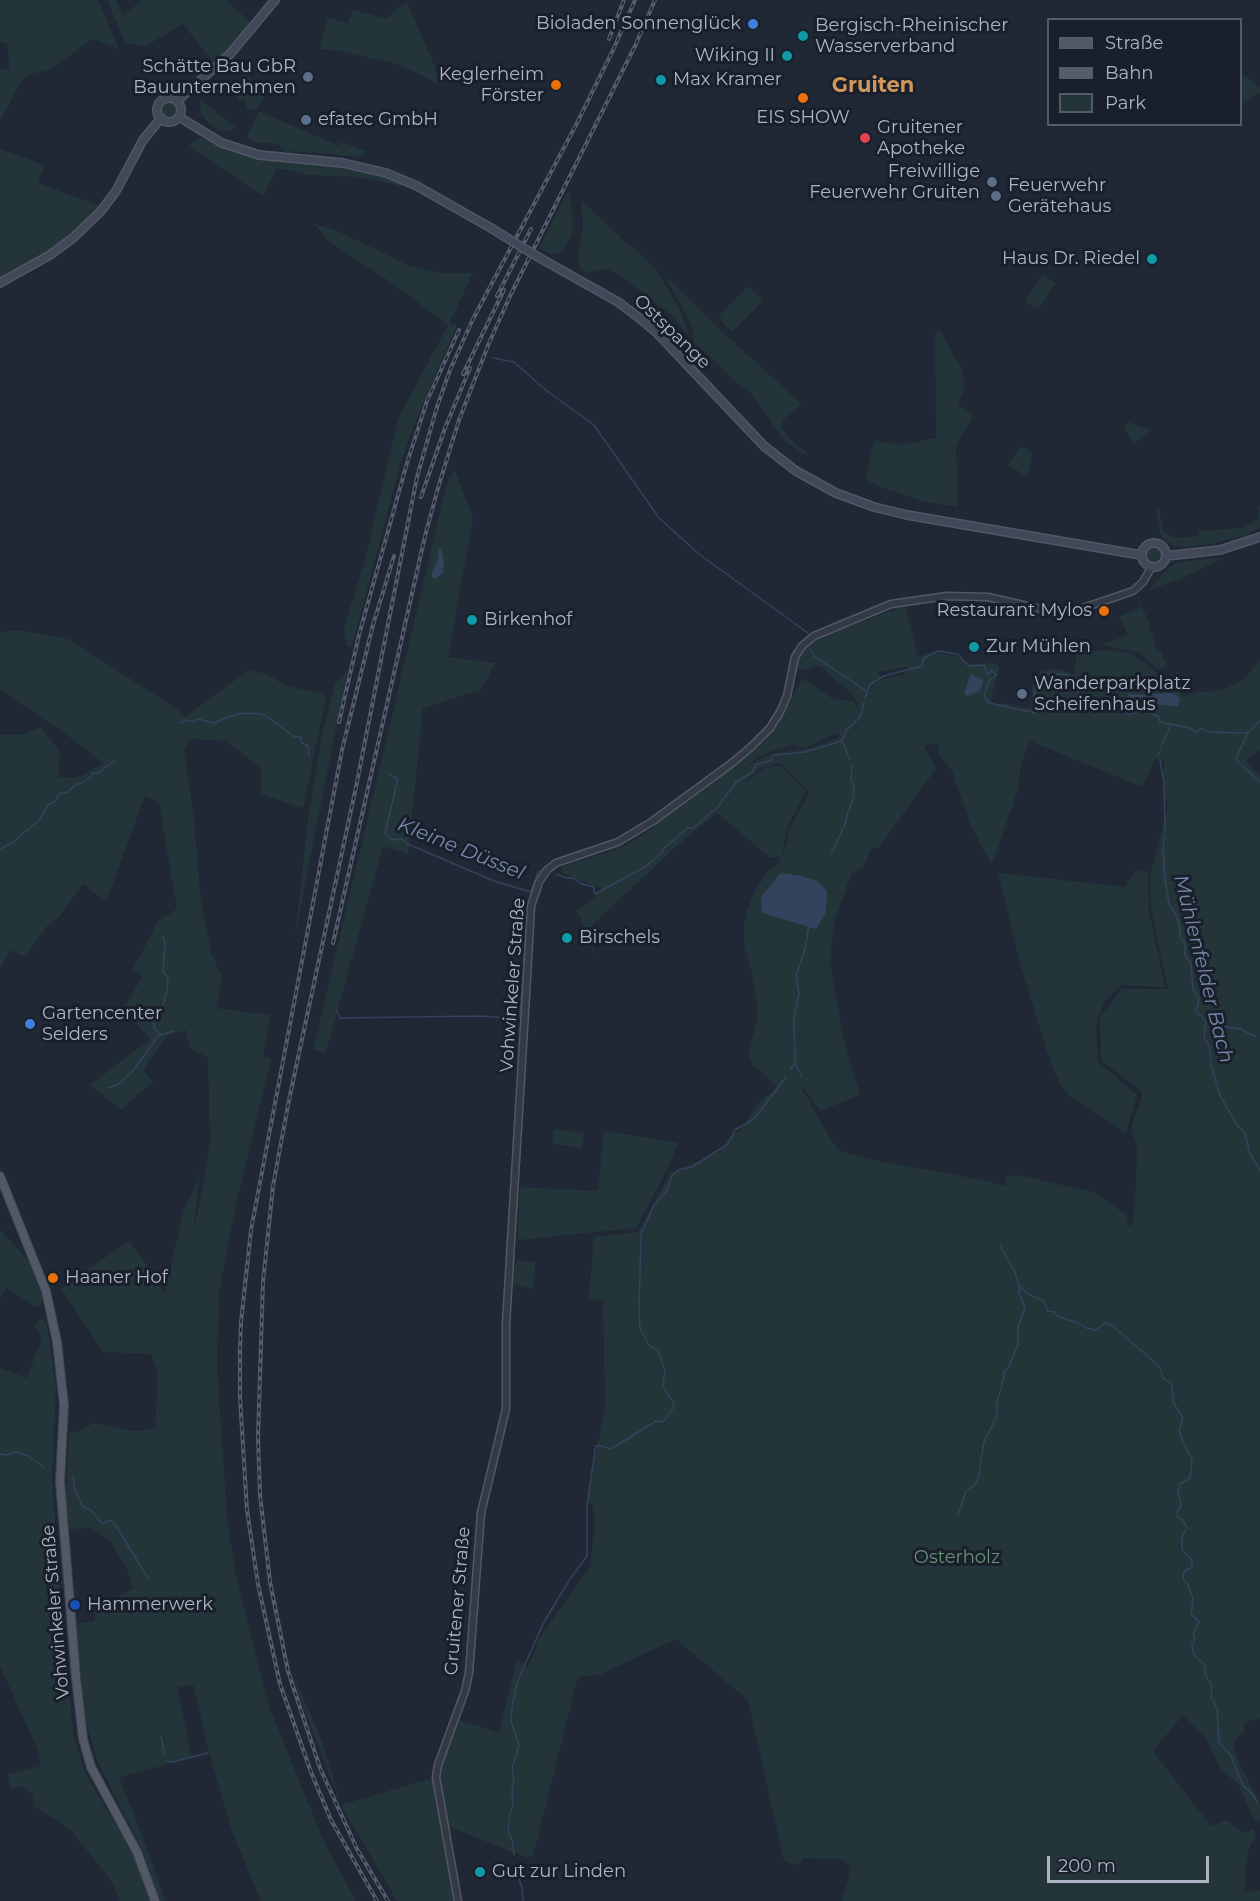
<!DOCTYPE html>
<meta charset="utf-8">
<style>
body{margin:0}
#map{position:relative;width:1260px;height:1901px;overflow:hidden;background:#202836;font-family:Montserrat,sans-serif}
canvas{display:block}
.legend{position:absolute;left:1047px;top:18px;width:195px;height:108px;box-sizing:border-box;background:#191f2b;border:2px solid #545b68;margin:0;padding:8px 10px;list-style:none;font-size:18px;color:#adb4c3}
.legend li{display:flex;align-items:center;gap:12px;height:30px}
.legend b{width:30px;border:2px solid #545b68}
.scale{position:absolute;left:1047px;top:1856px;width:162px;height:27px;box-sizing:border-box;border:3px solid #adb4c3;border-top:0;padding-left:8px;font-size:18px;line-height:21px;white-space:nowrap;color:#adb4c3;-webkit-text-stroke:4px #191f2b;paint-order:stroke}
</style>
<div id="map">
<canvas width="1260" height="1901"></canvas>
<ul class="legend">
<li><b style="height:8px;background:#515967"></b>Straße</li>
<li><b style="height:8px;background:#555d6d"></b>Bahn</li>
<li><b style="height:16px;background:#233538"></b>Park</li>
</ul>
<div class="scale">200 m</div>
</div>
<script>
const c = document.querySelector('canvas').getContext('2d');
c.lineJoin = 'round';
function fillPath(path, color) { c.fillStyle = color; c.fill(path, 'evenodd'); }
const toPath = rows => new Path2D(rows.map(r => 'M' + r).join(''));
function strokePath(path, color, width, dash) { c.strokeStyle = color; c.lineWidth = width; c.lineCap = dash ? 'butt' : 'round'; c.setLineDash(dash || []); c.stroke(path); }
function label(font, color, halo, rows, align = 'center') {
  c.font = font + ' Montserrat,sans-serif'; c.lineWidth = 6; c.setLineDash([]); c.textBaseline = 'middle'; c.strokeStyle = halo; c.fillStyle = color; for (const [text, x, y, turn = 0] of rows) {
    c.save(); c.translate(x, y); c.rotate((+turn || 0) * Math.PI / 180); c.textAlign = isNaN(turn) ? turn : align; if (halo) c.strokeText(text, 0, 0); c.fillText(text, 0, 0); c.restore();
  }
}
const green = toPath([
 [0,0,98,0,119,49,92,39,50,70,29,74,23,78,0,121,0,69,10,70,7,43,0,42],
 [107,0,116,0,123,16,142,0,226,0,252,24,228,52,214,63,183,24,146,46,125,43],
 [407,3,434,64,439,84,400,65,340,51,319,49,328,18,348,23,353,10,387,19,397,8],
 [1241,73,1260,87,1260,93,1244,103,1241,96],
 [245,74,266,94,256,110,243,109,246,107,246,101,236,100,241,91,234,86],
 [201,100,235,127,231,131,220,130,209,124,201,114,200,106],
 '161 110a8 8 0 1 1 16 0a8 8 0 1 1-16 0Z',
 [259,111,339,146,341,142,366,151,364,155,354,157,334,154,284,151,278,144,253,142,247,137],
 [201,137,248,156,281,162,340,166,364,171,402,183,400,187,393,184,359,177,310,175,277,168,263,196,189,146],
 [0,149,45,165,38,183,100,206,68,239,42,258,0,279],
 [568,192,570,194,573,225,571,236,562,252,551,254,539,248],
 [582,201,632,248,634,247,656,270,677,304,688,330,689,336,670,314,655,302,616,273,607,269,587,273,581,268,578,262,583,225,581,202],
 [313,223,342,233,410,266,440,273,473,273,449,324,457,325,416,420,401,462,352,647,347,646,344,627,364,564,398,419,448,325,389,281,331,243],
 [1042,274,1056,283,1038,310,1025,302],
 [665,275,730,339,802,404,785,418,782,423,782,428,789,438,808,454,802,453,786,442,749,391,736,382,694,342,694,333,688,318],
 [748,286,763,301,732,332,718,317],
 [941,331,952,353,961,366,965,387,958,402,958,405,974,415,956,445,958,507,923,501,880,487,866,480,872,448,874,443,877,441,901,445,936,438,935,333],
 [1129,422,1151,430,1134,444,1124,427],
 [1020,447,1023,447,1032,453,1028,477,1008,465],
 [455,470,473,518,448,657,496,663,480,690,423,708,408,854,383,846,326,1052,313,1050,448,479],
 [1260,506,1260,528,1246,535,1211,544,1182,547,1174,546,1164,540,1160,532,1156,513,1159,507,1163,530,1174,538,1199,536,1198,531,1242,528,1259,518,1258,507],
 '1146 555a8 8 0 1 1 16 0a8 8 0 1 1-16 0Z',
 [1225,557,1178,580,1149,590,1166,570,1178,562],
 [1136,594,1148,620,1157,651,1161,651,1167,666,1157,669,1139,652,1101,645,1128,635,1119,616,1140,608],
 [905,606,918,658,926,653,944,654,956,656,965,664,996,663,999,667,991,698,992,706,1005,703,1031,709,1032,686,1042,670,1058,669,1075,675,1076,651,1115,651,1133,654,1178,690,1183,697,1198,691,1208,692,1227,688,1245,678,1260,660,1260,750,1246,761,1260,776,1260,1719,1244,1722,1245,1730,1234,1741,1234,1752,1260,1804,1260,1821,1254,1820,1238,1784,1220,1769,1206,1737,1183,1715,1153,1751,1211,1826,1227,1820,1243,1833,1253,1828,1256,1835,1248,1850,1244,1892,1260,1891,1260,1901,841,1901,849,1878,850,1866,846,1862,839,1859,803,1858,800,1863,795,1865,784,1861,748,1700,676,1639,599,1675,578,1677,533,1857,522,1856,448,1826,440,1779,441,1766,458,1720,499,1733,517,1661,528,1667,541,1636,590,1567,595,1521,592,1504,586,1502,605,1409,603,1300,589,1299,594,1237,638,1232,670,1173,720,1152,727,1140,743,1127,758,1104,777,1087,752,1064,748,1054,757,1021,757,1007,753,977,744,943,744,925,747,911,755,891,768,871,779,863,781,857,769,857,717,813,680,843,590,927,596,959,577,910,592,900,601,889,561,872,564,866,618,849,637,839,740,762,762,744,780,721,802,678,833,699,855,701,857,707,858,704,851,693,819,665,804,670,794,669,804,649,828,634],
 [910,666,903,675,882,679,878,672],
 [972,674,982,679,976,693,964,693],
 [840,732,838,738,809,749,771,754,756,761,738,773,758,757,768,752,796,744,800,747,807,747],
 [1030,741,1142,787,1155,759,1164,760,1163,788,1168,806,1150,876,1151,908,1168,989,1122,989,1100,1017,1101,1060,1143,1093,1131,1128,1137,1148,1135,1207,1131,1228,1126,1220,1127,1215,1093,1192,1018,1175,1006,1176,1006,1186,983,1180,869,1159,838,1150,815,1113,810,1101,802,1091,803,1088,820,1111,860,1095,844,1040,835,993,830,961,834,923,851,874,863,868,872,848,878,848,936,769,924,746,937,743,939,755,952,771,971,826,992,865,1019,786,1021,764],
 [772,764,782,764,809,793,788,831,788,842,782,854,787,828,806,791,781,766,769,766,742,783,758,770],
 [20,630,68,639,179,710,185,717,249,670,266,674,287,686,320,693,326,697,304,805,301,808,261,794,261,768,226,741,190,739,184,750,193,811,201,902,211,952,222,978,216,1008,270,1015,263,1057,271,1059,234,1214,219,1294,217,1367,227,1519,236,1576,270,1709,325,1844,356,1901,261,1901,232,1831,210,1756,193,1685,177,1687,192,1758,119,1777,150,1856,165,1901,160,1901,143,1852,98,1762,85,1719,76,1623,95,1621,95,1606,133,1589,126,1567,110,1541,90,1528,69,1529,66,1500,69,1431,74,1433,94,1423,136,1431,155,1428,158,1373,151,1354,103,1352,61,1288,129,1241,150,1269,164,1294,184,1209,192,1195,200,1172,193,1234,204,1181,210,1143,208,1058,189,1047,186,1030,168,1035,143,1070,153,1081,121,1110,90,1085,150,1039,123,1009,143,976,133,969,158,921,177,909,159,803,145,796,106,902,83,884,60,916,46,927,25,957,11,950,0,969,0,735,19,735,41,727,60,752,58,777,77,778,103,763,67,735,0,689,0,632],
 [348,670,316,827,295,938,308,820,322,736,335,684],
 [1136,870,1148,873,1149,910,1165,987,1121,985,1104,1001,1096,1026,1098,1062,1137,1095,1126,1133,1070,1096,1062,1087,1051,1064,1020,963,998,873,1125,887],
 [554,1129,584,1133,582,1148,552,1144],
 [604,1131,678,1143,667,1170,636,1228,518,1240,520,1187,598,1191],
 [0,1230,29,1261,43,1300,40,1306,36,1307,7,1288,0,1298],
 [521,1261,535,1262,534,1289,513,1284,513,1267,517,1262],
 [42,1318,47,1325,56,1385,52,1479,62,1617,73,1732,86,1775,132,1852,149,1901,119,1901,113,1883,73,1833,64,1825,33,1806,34,1795,19,1785,11,1789,8,1774,41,1766,38,1750,0,1666,0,1368,27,1378,42,1338,34,1325],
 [294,1676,322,1742,341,1805,433,1778,455,1901,397,1901,341,1805,298,1693]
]);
const water = toPath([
 [441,548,444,563,443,573,435,579,432,577,432,573,438,560,439,549],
 [971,674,982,679,983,681,980,691,968,696,964,693],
 [1173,693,1180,698,1178,706,1162,705,1149,702,1149,695,1151,694],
 [1128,694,1147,695,1148,703,1140,703,1136,700,1129,701,1127,699],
 [781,873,801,876,818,881,827,891,826,912,816,929,762,913,761,897]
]);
const stream = toPath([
 [493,358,514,362,547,391,594,425,659,518,699,554,808,633],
 [810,649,814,656,866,691],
 [865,698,870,684,884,676,922,666,924,658,938,651,957,654,969,666,984,665,987,674,992,671,997,675,990,680,984,695,989,703,998,705,1036,713,1038,709,1033,701,1037,683,1047,674,1065,674,1074,679,1080,700,1088,707,1099,711,1109,710,1117,705,1122,706,1123,712,1132,714,1137,712,1148,712,1159,717,1160,722,1190,728,1196,732,1202,728,1208,732,1242,733,1249,732,1260,721],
 [181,723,186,720,194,722,198,719,214,723,237,714,250,713,265,715,293,736,301,737,301,742,308,746,309,755],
 [1248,733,1236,758,1239,763,1260,782],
 [842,741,850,760],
 [1162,745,1171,724],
 [1158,755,1161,749],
 [1160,760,1164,783,1165,831],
 [389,774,397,778,397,782,385,834,389,838,395,840,402,839,408,844,494,881,531,892,538,872,541,871],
 [1165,835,1163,848,1165,880,1169,904,1176,915,1180,929,1180,937,1185,944,1185,955,1191,964,1193,989,1199,1000,1196,1011,1206,1021,1204,1037,1210,1048,1211,1065,1220,1095,1236,1124,1245,1133,1250,1154,1260,1170],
 [0,849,12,843,39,820,48,805,56,801,59,794,68,792,76,784,81,784,92,776,93,773,97,774,114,761],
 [831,854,845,824,848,812,853,800,854,786,851,780,852,765],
 [556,874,567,878,573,878,582,884,594,887,594,891,595,894,645,867,663,852,664,848,688,828,693,828,718,807,736,782,753,772,755,765,772,760,774,755,805,752,842,741,846,731,860,717,864,703],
 [529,903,531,892],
 [336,1009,340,1018,480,1016,518,1019,520,1014,528,911],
 [1208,1024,1240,1029,1256,1037],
 [162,1035,154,1028,154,1024,163,1005,167,991,168,977,163,972,165,944,163,936],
 [796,1065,802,1077],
 [790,1070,795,1062,794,1019,799,993,796,976,805,949,809,925],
 [108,1088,117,1085,133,1071,158,1036,173,1031],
 [1000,1246,1015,1272,1019,1286,1028,1294,1044,1301,1048,1311,1055,1312,1057,1316,1081,1324,1086,1328,1095,1330,1105,1323,1113,1326,1159,1366,1163,1378,1172,1384,1173,1402,1183,1418,1179,1430,1183,1442,1192,1460,1190,1478,1180,1484,1178,1492,1181,1506,1177,1512,1178,1518,1183,1520,1187,1528,1182,1537,1182,1549,1192,1560,1192,1567,1184,1571,1183,1579,1188,1585,1193,1599,1191,1614,1199,1622,1193,1635,1195,1639,1192,1644,1193,1654,1205,1665,1205,1674,1212,1686,1211,1697,1217,1708,1219,1743,1230,1754,1243,1785,1252,1794,1257,1802],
 [0,1454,8,1455,16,1452,28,1456,45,1468],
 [73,1477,75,1490,83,1507,92,1511,102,1524,110,1520,116,1526,148,1578],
 [958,1515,966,1491,973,1486,978,1479,984,1442,997,1416,996,1406,1004,1377,1004,1372,1010,1365,1012,1358,1018,1345,1018,1328,1025,1307,1019,1293,1019,1286],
 [161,1737,165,1755],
 [167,1761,172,1762,208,1753],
 [514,1855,512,1840,508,1832,510,1814,513,1804,512,1791,514,1778,512,1768,519,1745,511,1721,512,1707,518,1680,544,1622,570,1579,587,1556,587,1506,595,1450,596,1446,600,1446,611,1449,656,1421,663,1422,673,1408,674,1402,667,1394,663,1385,665,1370,658,1351,649,1345,640,1328,639,1310,641,1234,654,1205,666,1192,672,1176,678,1170,692,1167,728,1144,735,1130,755,1118,785,1078],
 [515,1867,522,1888,523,1901]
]);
const tertiary = toPath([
 [458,1901,436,1777,438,1765,465,1691,469,1673,481,1513,506,1409,506,1324,526,995,531,906,539,882,547,870,556,863,618,842,653,821,732,763,751,747,770,728,780,712,787,696,795,657,802,646,814,636,891,604,947,596,988,597,1045,610,1074,611,1133,591,1143,582,1151,568]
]);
const secondary = toPath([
 '157 110a12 12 0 1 1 24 0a12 12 0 1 1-24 0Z',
 [177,101,230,54,275,0],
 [179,117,222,143,259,155,343,163,386,173,417,186,491,228],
 [538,257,618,302,638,317,657,333,764,446,796,471,836,493,874,507,907,515,1141,555],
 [0,283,50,255,73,238,101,211,116,191,143,140,161,118],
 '1142 555a12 12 0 1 1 24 0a12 12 0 1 1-24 0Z',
 [1166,556,1220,550,1260,537]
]);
const primary = toPath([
 [0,1176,46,1291,57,1342,64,1405,60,1481,76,1678,83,1739,91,1767,137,1852,155,1901]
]);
const rail = toPath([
 [609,39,624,0],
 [497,296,531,229],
 [463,374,504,290],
 [421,497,445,428,470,368],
 [339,722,359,635,407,463,427,401,459,330],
 [333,943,425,536,438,488,459,420,489,343,511,294,636,44,655,0],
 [377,1901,331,1820,311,1772,280,1684,258,1584,247,1510,240,1398,240,1349,241,1322,251,1230,342,750,373,625,394,556],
 [388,1901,357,1849,320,1768,288,1671,270,1582,260,1495,258,1437,263,1282,273,1186,289,1100,356,787,417,477,437,407,450,370,473,319,576,125,614,48,635,0]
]);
const secondaryBridge = toPath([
 [491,228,538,257]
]);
const markers = [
 [753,24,6,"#3f7fe0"],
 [803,36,6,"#0f9aa8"],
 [787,56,6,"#0f9aa8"],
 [308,77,6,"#5c6f8a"],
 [661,80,6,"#0f9aa8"],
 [556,85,6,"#e8710a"],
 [803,98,6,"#e8710a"],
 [306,120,6,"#5c6f8a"],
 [865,138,6,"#e0444e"],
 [992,182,6,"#5c6f8a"],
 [996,196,6,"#5c6f8a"],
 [1152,259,6,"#0f9aa8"],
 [1104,611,6,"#e8710a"],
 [472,620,6,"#0f9aa8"],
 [974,647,6,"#0f9aa8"],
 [1022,694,6,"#5c6f8a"],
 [567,938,6,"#0f9aa8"],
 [30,1024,6,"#3f7fe0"],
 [53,1278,6,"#e8710a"],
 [75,1605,6,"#1a4fb4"],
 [480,1872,6,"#0f9aa8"]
];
const poiNames = [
 ["Bioladen Sonnenglück",741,24,"right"],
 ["Bergisch-Rheinischer",815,26],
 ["Wasserverband",815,47],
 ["Wiking II",775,56,"right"],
 ["Schätte Bau GbR",296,67,"right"],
 ["Bauunternehmen",296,88,"right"],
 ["Keglerheim",544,75,"right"],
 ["Förster",544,96,"right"],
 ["Max Kramer",673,80],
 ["EIS SHOW",803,118,"center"],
 ["efatec GmbH",318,120],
 ["Gruitener",877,128],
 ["Apotheke",877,149],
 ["Freiwillige",980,172,"right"],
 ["Feuerwehr Gruiten",980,193,"right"],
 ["Feuerwehr",1008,186],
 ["Gerätehaus",1008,207],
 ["Haus Dr. Riedel",1140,259,"right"],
 ["Restaurant Mylos",1092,611,"right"],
 ["Birkenhof",484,620],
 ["Zur Mühlen",986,647],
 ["Wanderparkplatz",1034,684],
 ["Scheifenhaus",1034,705],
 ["Birschels",579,938],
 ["Gartencenter",42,1014],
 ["Selders",42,1035],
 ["Haaner Hof",65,1278],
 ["Hammerwerk",87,1605],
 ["Gut zur Linden",492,1872]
];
const streetNames = [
 ["Ostspange",672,332,44],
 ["Vohwinkeler Straße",513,985,-86],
 ["Gruitener Straße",458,1601,-85],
 ["Vohwinkeler Straße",56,1612,-95]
];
const parkNames = [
 ["Osterholz",957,1558]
];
const waterNames = [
 ["Kleine Düssel",461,849,22],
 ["Mühlenfelder Bach",1203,969,76]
];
const quarterNames = [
 ["Gruiten",873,86]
];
fillPath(green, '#233538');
fillPath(water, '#34425d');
strokePath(stream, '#34425d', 1.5);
strokePath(tertiary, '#515764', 9);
strokePath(secondary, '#515764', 10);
strokePath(primary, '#3d4350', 10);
strokePath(tertiary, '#333a46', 6);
strokePath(secondary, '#414959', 7);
strokePath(primary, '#515967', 8);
strokePath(rail, '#555d6d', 4);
strokePath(rail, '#191f2b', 1.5, [4.5]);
strokePath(secondaryBridge, '#515764', 10, []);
strokePath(secondaryBridge, '#414959', 7);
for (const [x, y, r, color] of markers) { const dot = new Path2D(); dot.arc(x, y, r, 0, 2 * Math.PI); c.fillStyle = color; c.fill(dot); strokePath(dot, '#191f2b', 2); }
label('18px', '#adb4c3', '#191f2b', poiNames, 'left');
label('18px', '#adb4c3', '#191f2b', streetNames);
label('18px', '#669374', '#191f2b', parkNames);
label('italic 20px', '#7689ab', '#191f2b', waterNames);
label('bold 21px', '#d0975c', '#191f2b', quarterNames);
</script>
